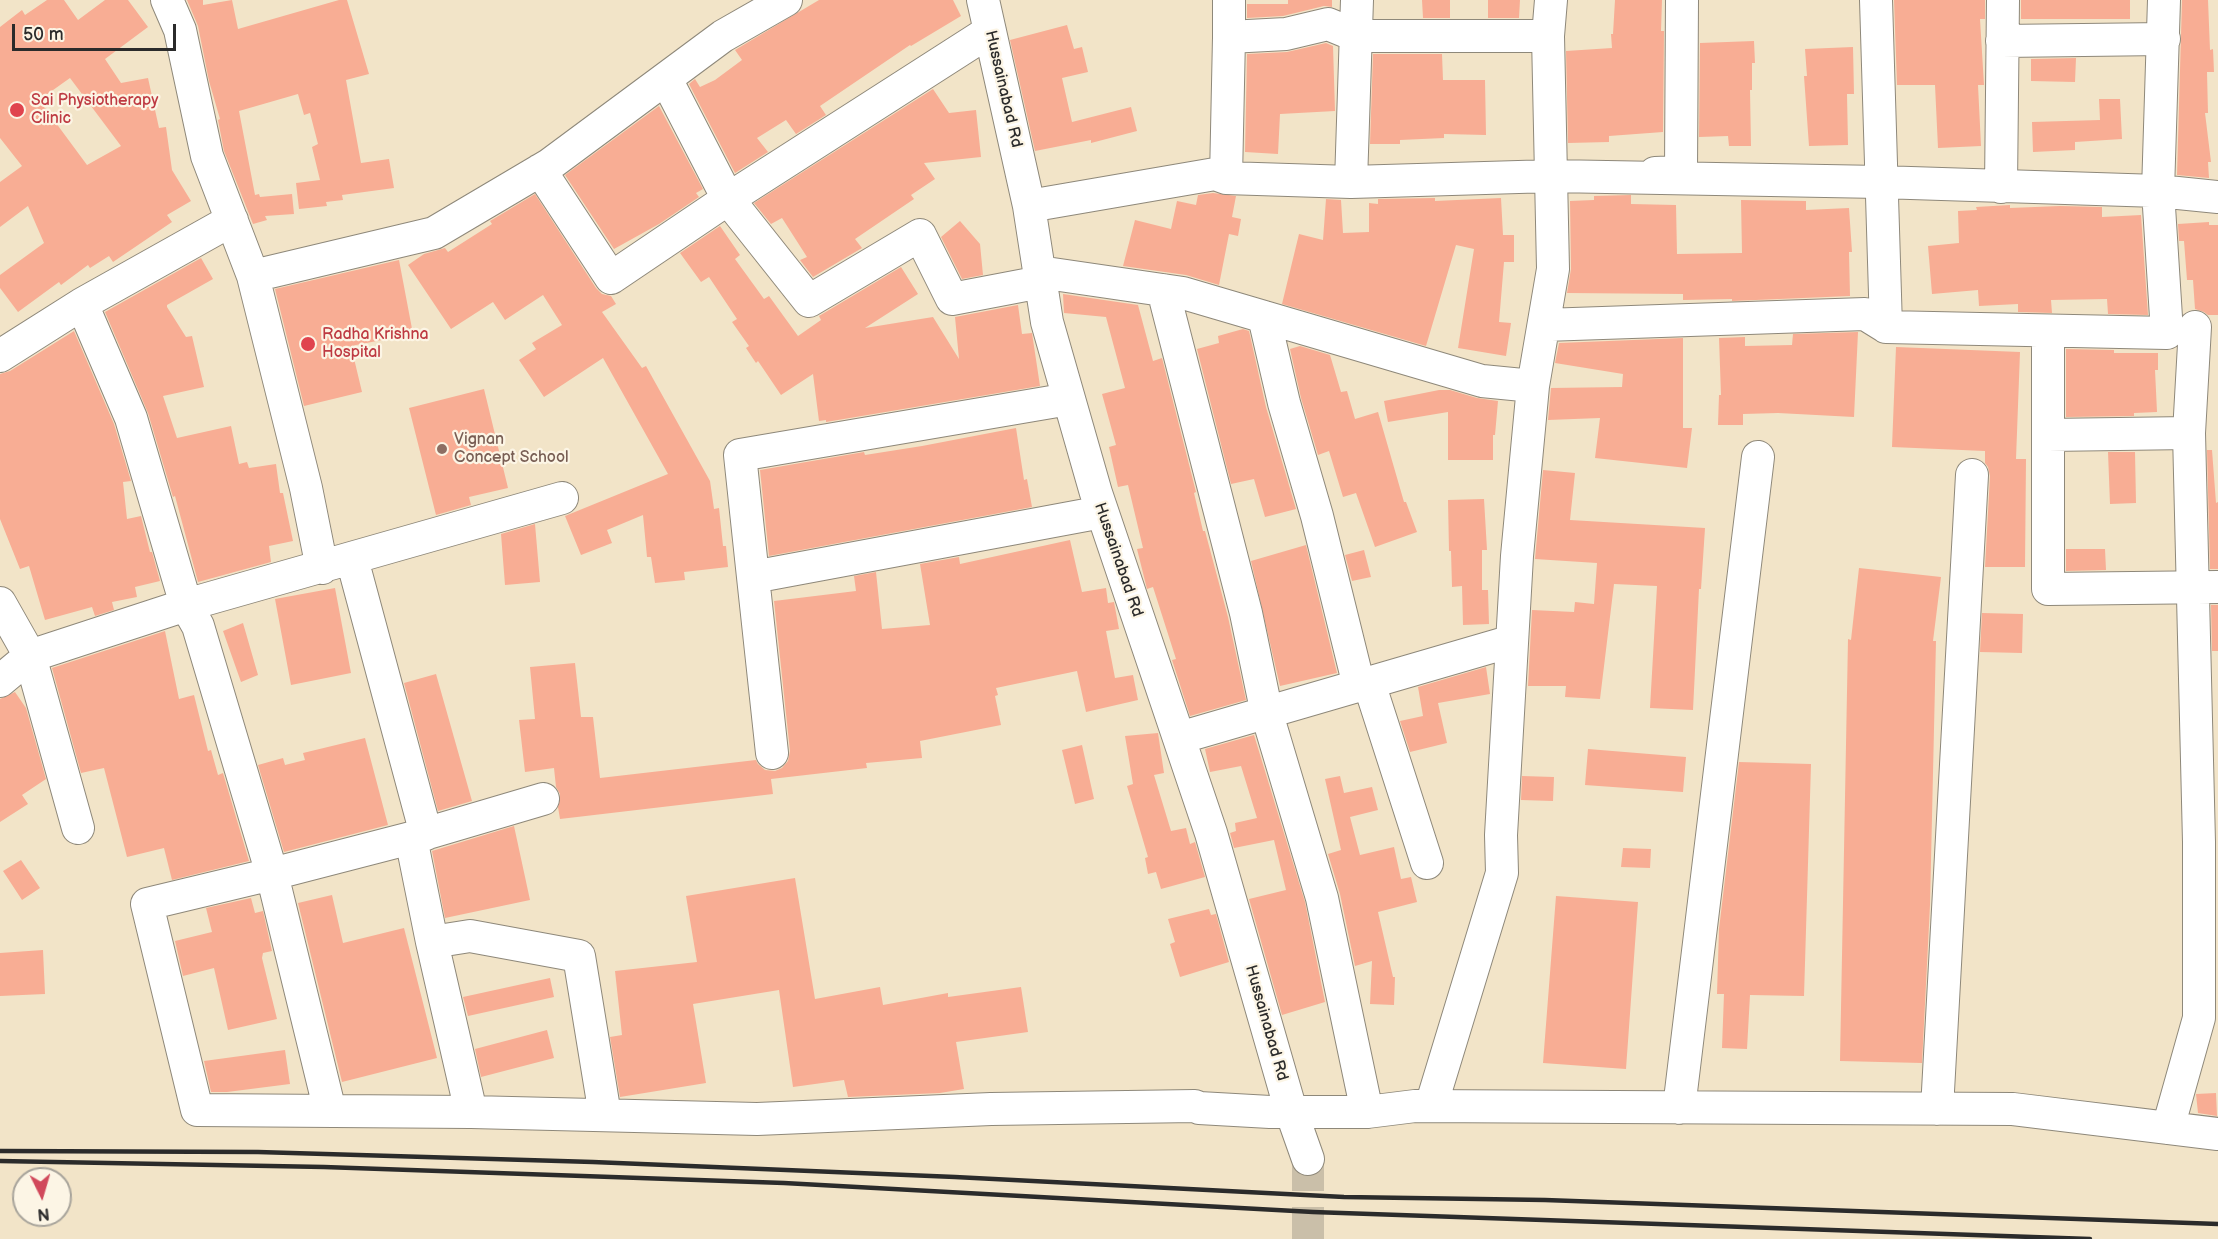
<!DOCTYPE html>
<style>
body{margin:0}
#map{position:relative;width:2218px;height:1239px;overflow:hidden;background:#f2e4c8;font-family:"Balsamiq Sans",sans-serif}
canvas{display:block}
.north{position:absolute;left:12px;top:1167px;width:60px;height:60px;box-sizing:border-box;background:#fcf5e5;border:2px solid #a8a49b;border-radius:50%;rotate:175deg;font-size:16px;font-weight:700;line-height:24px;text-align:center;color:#2b2b2b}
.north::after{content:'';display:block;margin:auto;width:21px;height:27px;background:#d1495b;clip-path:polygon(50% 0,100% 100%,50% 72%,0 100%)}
.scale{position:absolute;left:12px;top:24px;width:164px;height:27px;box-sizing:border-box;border:3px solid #2b2b2b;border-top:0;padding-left:8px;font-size:18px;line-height:21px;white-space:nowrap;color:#2b2b2b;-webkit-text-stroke:4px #fcf5e5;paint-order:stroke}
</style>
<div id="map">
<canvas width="2218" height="1239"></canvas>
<div class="north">N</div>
<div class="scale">50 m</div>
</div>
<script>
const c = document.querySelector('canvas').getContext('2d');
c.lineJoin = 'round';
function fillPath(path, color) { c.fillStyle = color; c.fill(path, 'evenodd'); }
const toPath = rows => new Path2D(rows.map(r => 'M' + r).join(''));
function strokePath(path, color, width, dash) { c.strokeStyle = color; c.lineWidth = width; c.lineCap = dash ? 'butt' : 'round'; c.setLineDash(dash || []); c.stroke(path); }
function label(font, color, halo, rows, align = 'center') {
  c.font = font + ' "Balsamiq Sans",sans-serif'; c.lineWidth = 4.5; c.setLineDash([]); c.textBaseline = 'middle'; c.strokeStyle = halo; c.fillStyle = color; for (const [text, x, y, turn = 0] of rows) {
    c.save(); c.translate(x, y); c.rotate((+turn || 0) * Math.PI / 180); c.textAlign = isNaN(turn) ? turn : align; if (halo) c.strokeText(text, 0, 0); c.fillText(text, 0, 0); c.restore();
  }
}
const building = toPath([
 [47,0,64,0,78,20,105,0,128,0,148,27,105,59,121,83,148,78,159,128,166,127,172,170,191,201,167,215,172,222,113,262,109,256,90,268,88,265,61,285,59,282,18,312,0,288,0,275,44,243,28,206,0,227,0,182,22,166,0,138,0,27,22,10,25,15],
 [70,78,121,146,87,165,39,100],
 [187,0,203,0,203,5,232,0,238,29,339,0,347,0,369,74,346,80,361,163,389,159,394,188,342,195,343,200,326,202,327,206,299,209,296,183,320,180,312,147,318,144,310,113,304,115,298,94,239,111,255,195,259,194,260,197,292,194,294,214,265,216,267,220,253,224,224,151,218,120,220,119,209,81,198,26],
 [819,0,953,0,961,16,911,46,910,45,820,106,826,115,796,134,786,120,757,138,768,152,735,173,689,84,695,79,700,87,715,80,742,60,735,50],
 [1288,0,1332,0,1332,7,1324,6,1283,16,1247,18,1247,4,1288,4],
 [1422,0,1450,0,1450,18,1423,18],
 [1488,0,1520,0,1519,18,1488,18],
 [1615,0,1662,0,1661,31,1664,31,1663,132,1609,136,1609,142,1568,143,1566,51,1612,48,1611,34,1613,34],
 [1894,0,1985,0,1985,19,1980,19,1984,85,1978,85,1981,146,1938,148,1935,85,1897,85],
 [2021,0,2130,0,2130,19,2021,19],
 [2182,0,2208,0,2210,50,2213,49,2214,72,2207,72,2208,113,2205,113,2211,162,2208,162,2209,178,2177,175],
 [1067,25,1074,49,1082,47,1088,72,1062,78,1072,122,1131,107,1137,131,1091,143,1091,140,1035,151,1010,40],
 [1754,41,1755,63,1752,63,1752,90,1750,90,1751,146,1729,146,1728,136,1699,137,1700,43],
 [1326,43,1333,46,1335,111,1280,114,1278,154,1245,152,1247,54,1287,52],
 [1853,47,1854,94,1847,94,1848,145,1809,146,1804,76,1807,76,1805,49],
 [1373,54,1442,54,1443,80,1485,80,1486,135,1444,134,1444,138,1400,140,1400,144,1370,144],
 [2076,58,2075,82,2031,81,2031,59],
 [933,89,949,113,976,110,981,157,924,163,935,179,911,195,914,199,855,239,862,248,813,277,800,260,807,257,782,218,771,224,754,203],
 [2099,99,2120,99,2122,139,2075,142,2075,150,2033,152,2032,122,2100,120],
 [659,106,703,189,696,193,699,197,659,224,614,249,565,175],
 [1213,193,1236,196,1232,217,1241,219,1238,236,1229,234,1219,285,1186,275,1123,266,1135,220,1171,229,1177,201,1196,205,1198,195],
 [535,194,596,288,602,294,611,296,616,304,602,312,642,368,646,366,710,481,714,509,719,508,723,546,726,546,728,567,684,572,685,580,655,583,651,557,647,557,643,515,607,530,612,543,581,555,565,516,668,474,603,358,544,397,519,360,536,349,532,343,562,325,543,295,505,320,493,302,451,329,408,265,424,254,445,248,448,252,492,224,490,221],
 [1631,195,1631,204,1676,205,1677,254,1742,253,1741,200,1806,201,1806,210,1849,208,1852,252,1849,252,1850,296,1732,301,1732,299,1683,300,1683,294,1567,293,1571,269,1570,201,1594,200,1594,196],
 [1435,198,1435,201,1501,198,1503,235,1514,235,1514,262,1504,262,1499,322,1511,323,1506,356,1458,348,1474,249,1456,245,1426,346,1282,304,1299,234,1323,240,1326,199,1341,200,1343,233,1369,232,1369,203,1378,204,1378,199],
 [2010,205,2010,208,2060,206,2102,207,2102,217,2141,215,2148,315,2108,314,2107,299,2051,300,2052,313,2018,312,2018,304,1979,306,1978,290,1932,294,1928,246,1959,243,1958,211,1977,210,1976,207],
 [960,221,980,244,983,275,962,279,941,237],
 [2209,222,2209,225,2218,225,2218,315,2208,315,2204,312,2195,309,2193,280,2187,280,2184,241,2179,241,2178,224],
 [720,226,740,255,735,259,764,299,769,296,798,336,821,320,819,316,901,267,918,294,865,328,933,317,959,359,955,317,1018,305,1022,334,1032,333,1040,386,826,422,826,420,819,421,813,374,781,395,758,361,756,363,746,348,749,346,732,322,737,319,709,277,701,282,680,253],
 [201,258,213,279,167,305,167,307,186,337,192,336,204,387,163,396,177,438,231,426,239,464,247,462,249,468,276,464,280,493,283,493,293,541,269,546,271,562,198,582,175,496,173,497,148,413,105,312],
 [399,260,413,334,351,346,362,392,304,406,275,289],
 [1063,294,1138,305,1153,361,1162,358,1196,492,1194,493,1203,531,1205,531,1228,617,1246,700,1190,716,1172,660,1176,659,1153,587,1147,589,1137,549,1143,548,1128,485,1118,487,1109,447,1116,445,1102,394,1125,388,1106,317,1064,313],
 [1243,329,1249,331,1266,407,1296,509,1265,517,1254,479,1231,484,1197,349,1219,343,1218,336],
 [74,331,114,424,131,481,123,482,127,519,141,516,150,552,152,552,160,581,135,587,137,597,112,602,114,610,95,616,92,607,45,620,29,566,20,569,0,519,0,374,10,371],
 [1858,332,1854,417,1778,413,1743,414,1743,425,1718,425,1719,395,1721,395,1719,338,1745,337,1745,346,1792,345,1793,334],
 [1683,338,1683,428,1692,428,1687,468,1595,458,1600,418,1548,420,1551,388,1622,387,1623,374,1555,363,1559,343],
 [1300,346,1330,355,1341,392,1347,391,1355,419,1378,412,1404,502,1406,502,1417,532,1375,547,1356,493,1343,497,1329,451,1318,455,1301,398,1290,349],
 [1896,347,2020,352,2016,459,2026,459,2025,567,1985,567,1990,476,1988,467,1985,463,1985,451,1892,447],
 [2066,349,2114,350,2114,353,2158,353,2158,370,2155,370,2157,412,2134,413,2134,416,2066,417],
 [484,389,508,488,469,497,471,505,436,515,409,408],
 [1439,390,1450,390,1477,398,1498,401,1495,435,1493,435,1493,460,1448,460,1448,412,1388,422,1384,401],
 [1016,428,1024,480,1027,479,1032,507,769,556,760,470,864,452,865,455,922,446],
 [2207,450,2212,450,2216,503,2218,502,2218,569,2210,569],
 [2108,452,2135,452,2136,503,2110,504],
 [1543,470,1575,473,1570,520,1705,528,1701,589,1699,589,1693,710,1650,708,1657,586,1614,584,1600,699,1565,697,1566,686,1528,686,1532,610,1574,612,1575,602,1594,604,1597,563,1535,559],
 [1484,499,1487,550,1482,550,1482,590,1488,590,1489,624,1463,625,1462,586,1452,587,1451,551,1449,551,1448,500],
 [535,524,540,582,505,585,501,534],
 [1070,540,1082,592,1106,588,1108,603,1114,602,1119,629,1106,631,1115,678,1133,675,1138,700,1086,712,1077,671,996,688,998,695,995,696,1001,725,920,741,922,758,866,763,867,768,771,779,773,794,560,819,558,807,560,794,556,787,554,768,525,772,519,720,535,719,530,667,575,663,581,717,593,717,600,778,756,760,758,764,765,770,775,771,782,768,788,761,790,751,774,601,856,591,854,576,876,572,882,629,930,625,920,564,959,557,960,564],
 [1306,545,1337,673,1280,686,1251,561],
 [2066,549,2105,549,2106,570,2066,571],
 [1364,550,1371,577,1352,581,1345,555],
 [1859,568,1941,577,1933,641,1936,641,1930,905,1922,1063,1840,1061,1848,639,1851,640],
 [335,588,351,673,291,685,275,599],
 [2211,605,2218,605,2218,651,2212,651],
 [1982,613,2023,614,2022,653,1980,652],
 [243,623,258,675,241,682,223,631],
 [165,631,179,699,194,695,208,751,211,750,218,775,223,773,249,861,172,880,164,848,127,857,104,768,81,773,52,668],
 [1486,667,1490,694,1438,703,1447,743,1410,752,1400,721,1423,716,1418,687],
 [436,674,472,801,438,811,404,683],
 [15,692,26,708,46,779,22,795,28,804,0,822,0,699],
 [1158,733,1164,773,1154,775,1171,831,1186,828,1190,844,1195,842,1205,877,1161,889,1156,872,1148,874,1145,858,1148,857,1127,786,1133,784,1125,736],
 [1254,735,1305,902,1325,1002,1282,1015,1249,899,1286,890,1274,840,1234,848,1230,833,1236,831,1235,823,1257,818,1241,766,1210,772,1205,749],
 [365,738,388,825,284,852,258,765,283,758,285,765,305,760,303,753],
 [1082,745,1094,799,1075,804,1062,750],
 [1588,749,1686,757,1683,792,1585,785],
 [1739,762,1811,764,1804,996,1750,995,1747,1049,1722,1048,1724,994,1717,994,1719,929],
 [1340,776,1344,793,1372,787,1378,810,1350,817,1360,855,1394,847,1401,879,1411,877,1417,902,1378,912,1393,977,1395,977,1394,1005,1370,1004,1372,961,1355,966,1340,894,1328,854,1341,850,1325,779],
 [1522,776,1554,777,1553,801,1521,800],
 [514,826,530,900,445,918,432,851],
 [1623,848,1651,849,1650,868,1621,867],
 [21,860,40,888,22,900,3,871],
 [795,878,815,999,880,987,883,1005,948,993,948,997,1021,987,1028,1032,956,1042,964,1089,940,1093,848,1097,844,1080,793,1087,779,990,693,1004,706,1083,620,1097,610,1037,622,1035,615,971,697,962,686,896],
 [332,895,343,943,404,928,437,1058,342,1082,298,903],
 [1556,896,1638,902,1626,1069,1543,1063],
 [251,898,255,913,263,911,272,951,263,953,262,958,277,1019,228,1030,214,968,183,976,175,941,212,932,206,908],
 [1209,909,1211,915,1216,914,1229,962,1180,977,1170,944,1175,942,1168,919],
 [43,950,45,994,0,996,0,953],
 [550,978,554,997,468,1016,463,997],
 [547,1030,554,1058,481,1077,475,1049],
 [285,1050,290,1084,227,1092,211,1092,204,1061],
 [2216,1093,2217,1116,2198,1113,2196,1094]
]);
const minorTunnel = toPath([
 [1308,1239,1308,1159]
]);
const minor = toPath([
 [167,0,180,30,207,156,253,276,306,488,322,568],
 [983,0,1029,206,1047,322,1096,493,1211,833,1291,1111,1308,1159],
 [1876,0,1886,327],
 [990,31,728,199,809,301,920,235,952,299,1041,282],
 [1229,37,1229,0],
 [2002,41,2164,39],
 [540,170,611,278,728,199,666,79],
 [1655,173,1681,172,1682,0],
 [1226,178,1229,37,1286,34,1328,24,1357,36,1548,36],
 [1351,182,1357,0],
 [2001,187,2003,0],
 [1029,206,1215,174,1226,178,1351,182,1552,176,1880,182,2158,191,2218,197],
 [1039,272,1183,293,1482,381,1533,386],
 [253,276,434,233,549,165,723,36,786,0],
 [1163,290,1246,613,1267,714,1322,898,1367,1112],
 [82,304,131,418,186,605,198,626,272,874,330,1111],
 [1264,317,1284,403,1317,516,1359,686],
 [1544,325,1865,314,1886,327,2167,333,2158,191,2164,0],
 [2048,331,2048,589,2218,587],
 [0,356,82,304,232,220],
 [1069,399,740,455,753,577,1102,512],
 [2189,433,2195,327],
 [2048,435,2189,433,2199,842,2199,1018,2168,1128],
 [352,559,426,834],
 [753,577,772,753],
 [0,603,30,656,186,605,562,498],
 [0,681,30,656,78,828],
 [1369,683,1427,863],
 [1179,738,1512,641],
 [411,838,543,799],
 [432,942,470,936,579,956,605,1115],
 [1431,1106,1502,873,1501,835,1517,556,1533,386,1553,269,1548,36,1551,0],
 [1679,1108,1758,457],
 [1937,1109,1972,475],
 [471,1112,432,942,411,838,272,874,147,904,197,1110,471,1112,757,1119,991,1109,1195,1106,1199,1108,1270,1112,1367,1112,1415,1106,2013,1109,2218,1134]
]);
const rail = toPath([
 [0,1151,258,1152,593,1162,955,1177,1344,1197,1545,1200,2218,1224],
 [0,1161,324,1167,784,1183,1313,1212,2090,1239]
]);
const markers = [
 [17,110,8,"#e0444e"],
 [308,344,8,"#e0444e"],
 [442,449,6,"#8d6e63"]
];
const streetNames = [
 ["Hussainabad Rd",1003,89,77],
 ["Hussainabad Rd",1118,560,71],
 ["Hussainabad Rd",1266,1023,74]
];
const healthNames = [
 ["Sai Physiotherapy",31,101],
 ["Clinic",31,119],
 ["Radha Krishna",322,335],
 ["Hospital",322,353]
];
const educationNames = [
 ["Vignan",454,440],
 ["Concept School",454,458]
];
fillPath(building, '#f8ad94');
strokePath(minorTunnel, '#cabfa9', 32, [32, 16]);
strokePath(minor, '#8e887a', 34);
strokePath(minor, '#fff', 32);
strokePath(rail, '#2b2b2b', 4.5);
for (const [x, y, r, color] of markers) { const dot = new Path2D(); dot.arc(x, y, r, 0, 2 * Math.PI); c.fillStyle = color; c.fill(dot); strokePath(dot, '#fcf5e5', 2); }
label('16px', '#2b2b2b', '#fcf5e5', streetNames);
label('16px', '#be3a42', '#fcf5e5', healthNames, 'left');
label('16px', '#785e54', '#fcf5e5', educationNames, 'left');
</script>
